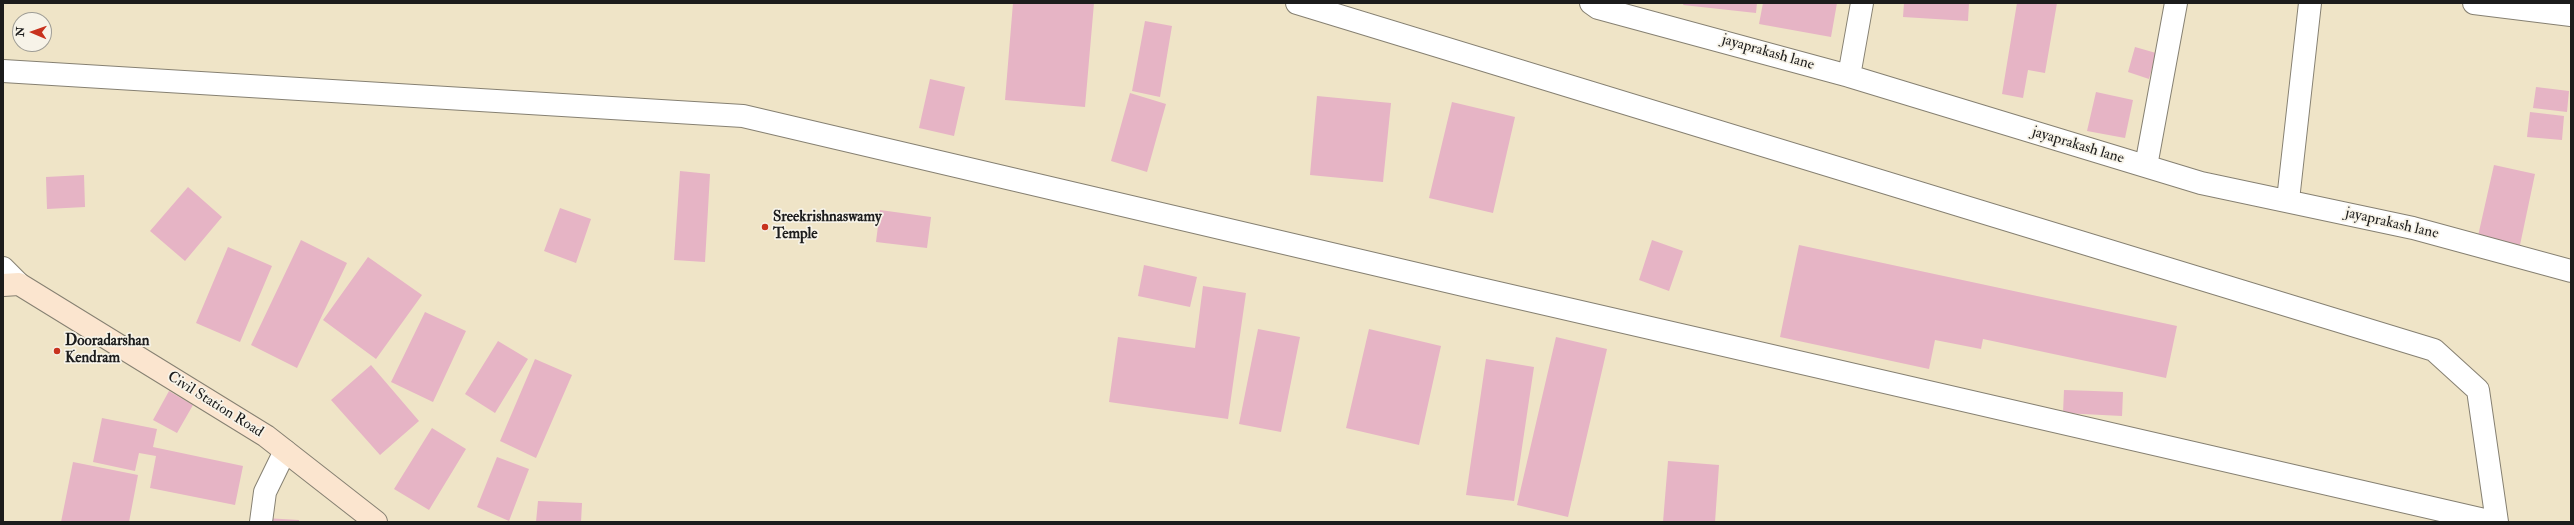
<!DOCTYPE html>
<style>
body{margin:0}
#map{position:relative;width:2574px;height:525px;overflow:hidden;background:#efe4c7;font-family:"IM FELL Double Pica",serif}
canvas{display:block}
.frame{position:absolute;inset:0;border:4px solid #1c1c1c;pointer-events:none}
.north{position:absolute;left:12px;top:12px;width:40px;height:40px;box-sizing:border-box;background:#f7f3e8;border:1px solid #9f9d96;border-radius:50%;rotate:272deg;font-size:11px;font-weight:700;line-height:16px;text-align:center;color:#1c1c1c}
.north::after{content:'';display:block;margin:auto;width:14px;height:18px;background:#c8321e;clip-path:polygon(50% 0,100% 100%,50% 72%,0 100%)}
</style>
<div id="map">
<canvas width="2574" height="525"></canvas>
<div class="frame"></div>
<div class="north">N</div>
</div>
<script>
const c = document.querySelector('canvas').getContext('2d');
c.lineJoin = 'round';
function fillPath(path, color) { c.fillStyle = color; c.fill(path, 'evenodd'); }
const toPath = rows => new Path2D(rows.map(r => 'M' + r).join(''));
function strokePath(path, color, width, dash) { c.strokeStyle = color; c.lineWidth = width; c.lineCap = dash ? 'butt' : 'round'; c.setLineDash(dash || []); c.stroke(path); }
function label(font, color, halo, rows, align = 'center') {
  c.font = font + ' "IM FELL Double Pica",serif'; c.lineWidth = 3.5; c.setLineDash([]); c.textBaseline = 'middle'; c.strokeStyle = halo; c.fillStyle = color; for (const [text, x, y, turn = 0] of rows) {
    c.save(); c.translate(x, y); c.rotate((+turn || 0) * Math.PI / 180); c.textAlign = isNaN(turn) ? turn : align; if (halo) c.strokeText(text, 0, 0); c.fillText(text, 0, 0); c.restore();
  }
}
const building = toPath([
 [1013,3,1094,3,1085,107,1005,100],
 [1684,3,1757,3,1756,13,1683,5],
 [1763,3,1837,3,1831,37,1759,24],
 [1904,3,1969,3,1968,21,1903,17],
 [2017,3,2057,3,2045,73,2028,70,2023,98,2002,94],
 [1145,21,1172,26,1160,97,1132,91],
 [2135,47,2156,53,2149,79,2128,72],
 [930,79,965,87,954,136,919,128],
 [2536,87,2569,91,2567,112,2533,108],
 [2096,92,2133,100,2125,138,2087,131],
 [1130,93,1166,104,1147,172,1111,161],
 [1317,96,1391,103,1383,182,1310,175],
 [1452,102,1515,117,1493,213,1429,198],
 [2530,112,2564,116,2562,140,2527,137],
 [2494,165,2535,174,2520,245,2478,236],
 [680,171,710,174,705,262,674,260],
 [84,175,85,207,47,209,46,177],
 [188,187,222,217,185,261,150,231],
 [560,208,591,219,576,263,544,251],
 [880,210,931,217,927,248,876,242],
 [301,240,347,263,297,368,251,345],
 [1652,240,1683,251,1669,291,1639,280],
 [1799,245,2177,326,2166,378,1983,339,1981,349,1935,340,1929,369,1780,337],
 [228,247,272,266,240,342,196,323],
 [368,257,422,295,376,359,323,320],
 [1144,265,1197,277,1190,307,1138,296],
 [1203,286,1246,293,1228,419,1109,402,1118,337,1195,348],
 [425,312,466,331,433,402,391,382],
 [1258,329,1300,337,1281,432,1239,424],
 [1369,329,1441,346,1419,445,1346,428],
 [1556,337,1607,349,1568,517,1517,505],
 [498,341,528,359,495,413,465,394],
 [535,359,572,375,536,458,500,441],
 [1486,359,1534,367,1514,501,1466,495],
 [371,365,419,421,380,455,331,400],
 [2064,390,2123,392,2122,416,2063,413],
 [169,391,193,405,177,433,153,420],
 [102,418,157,429,153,447,243,466,235,505,150,488,156,456,139,453,135,471,93,462],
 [432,428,466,449,429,510,394,489],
 [497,457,529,469,509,521,477,507],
 [1668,461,1719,465,1715,522,1663,522],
 [73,462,138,475,129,522,61,522],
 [538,501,582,503,581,522,536,522],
 [265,518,299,520,299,522,265,522]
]);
const minor = toPath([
 [1297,3,2434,350,2478,390,2497,522],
 [1591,3,1598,8,1849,76,2201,183,2413,228,2571,271],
 [2474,3,2571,15],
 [3,71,743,116,1472,287,2493,522],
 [1849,76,1862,3],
 [2146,166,2176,3],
 [2288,200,2310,3],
 [3,268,19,284],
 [261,522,265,492,285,451]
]);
const secondary = toPath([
 [3,285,19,284,266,436,376,522]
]);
const markers = [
 [765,227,4,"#c8321e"],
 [57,351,4,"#c8321e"]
];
const streetNames = [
 ["jayaprakash lane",1768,53,16],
 ["jayaprakash lane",2078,146,17],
 ["jayaprakash lane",2392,224,13],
 ["Civil Station Road",215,405,32]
];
const poiNames = [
 ["Sreekrishnaswamy",773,218],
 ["Temple",773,235],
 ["Dooradarshan",65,342],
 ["Kendram",65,359]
];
fillPath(building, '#e6b4c5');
strokePath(minor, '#868072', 24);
strokePath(secondary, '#868072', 24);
strokePath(minor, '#fff', 22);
strokePath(secondary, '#fbe5cf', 22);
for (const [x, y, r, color] of markers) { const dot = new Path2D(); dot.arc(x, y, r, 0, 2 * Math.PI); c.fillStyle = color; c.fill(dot); strokePath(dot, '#f7f3e8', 1.5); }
label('15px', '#1c1c1c', '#f7f3e8', streetNames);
label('bold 15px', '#1c1c1c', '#f7f3e8', poiNames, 'left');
</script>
